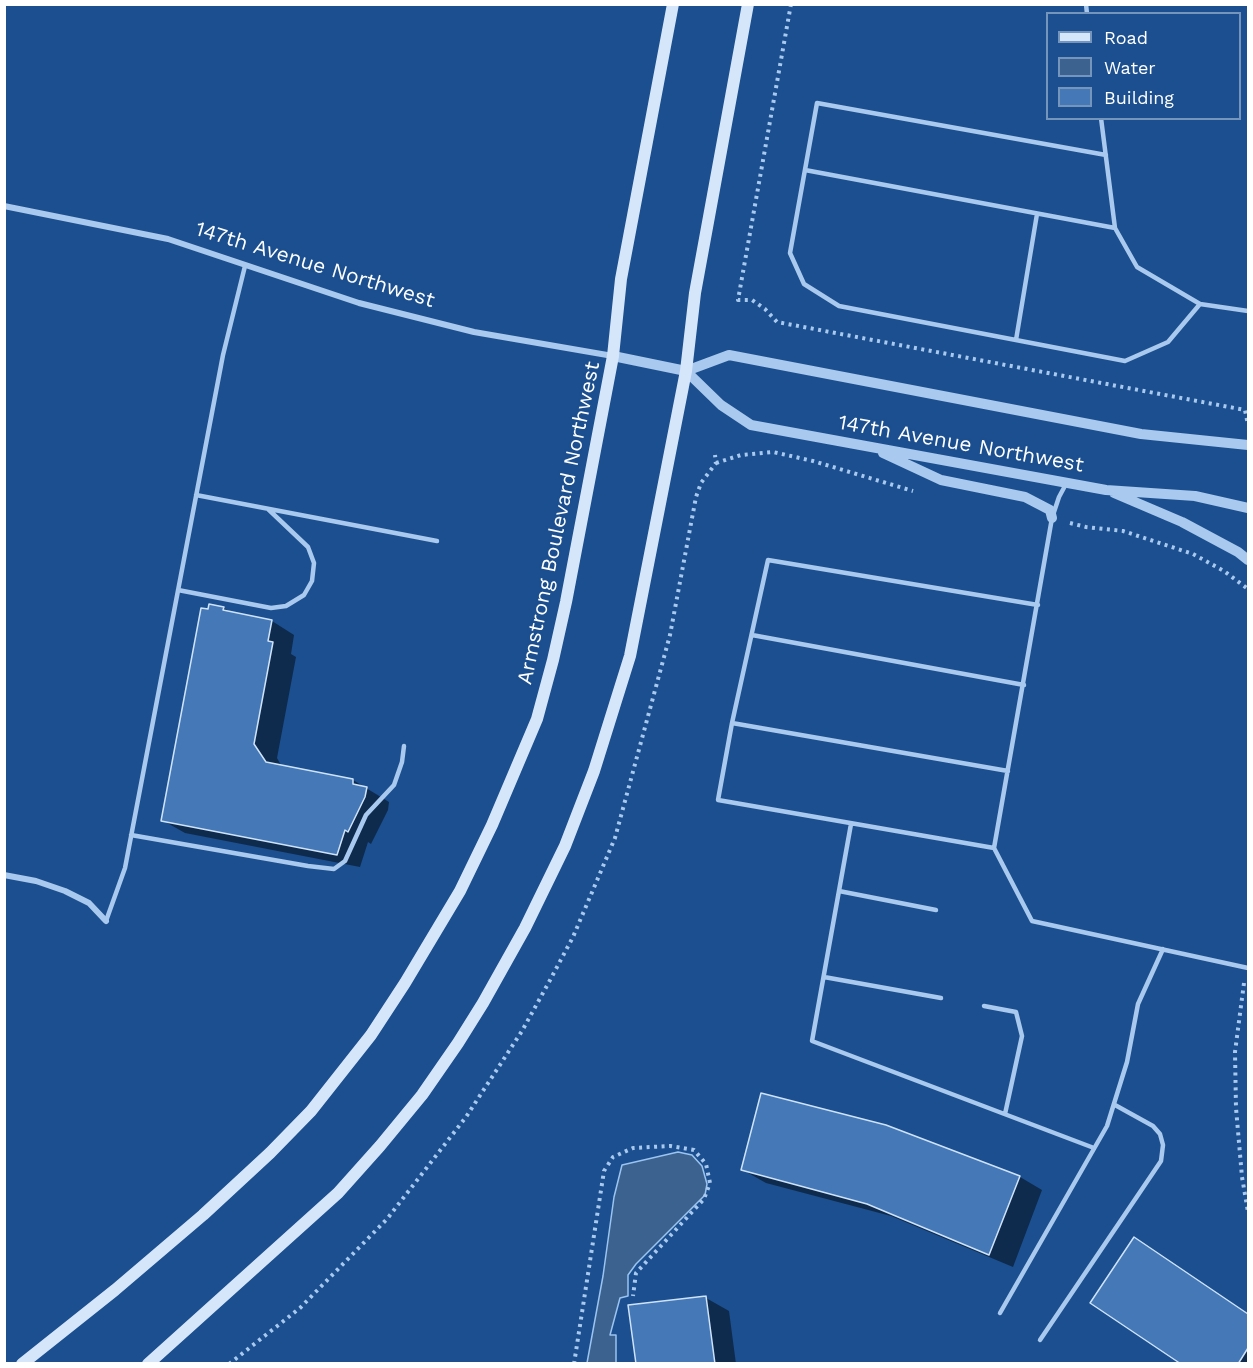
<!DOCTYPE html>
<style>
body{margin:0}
#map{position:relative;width:1253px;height:1368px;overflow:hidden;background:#1b4f8f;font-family:"Work Sans",sans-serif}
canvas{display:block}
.frame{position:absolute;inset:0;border:6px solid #fff;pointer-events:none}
.legend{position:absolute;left:1046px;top:12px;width:195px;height:108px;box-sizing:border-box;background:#1b4f8f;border:2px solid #7695bc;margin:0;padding:8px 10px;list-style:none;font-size:18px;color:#fff}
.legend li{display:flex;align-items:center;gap:12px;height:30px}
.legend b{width:30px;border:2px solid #7695bc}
</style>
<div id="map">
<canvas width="1253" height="1368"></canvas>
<div class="frame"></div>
<ul class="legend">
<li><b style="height:8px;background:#d6e6fa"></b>Road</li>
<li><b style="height:16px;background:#3c6290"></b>Water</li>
<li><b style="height:16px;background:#4478b7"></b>Building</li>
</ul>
</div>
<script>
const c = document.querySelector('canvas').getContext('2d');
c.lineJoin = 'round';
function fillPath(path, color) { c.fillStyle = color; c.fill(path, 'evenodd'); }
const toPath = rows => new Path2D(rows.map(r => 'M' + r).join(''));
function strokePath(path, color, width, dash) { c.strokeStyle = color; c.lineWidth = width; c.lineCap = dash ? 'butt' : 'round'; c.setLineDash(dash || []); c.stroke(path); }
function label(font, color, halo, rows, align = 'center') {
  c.font = font + ' "Work Sans",sans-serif'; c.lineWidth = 4.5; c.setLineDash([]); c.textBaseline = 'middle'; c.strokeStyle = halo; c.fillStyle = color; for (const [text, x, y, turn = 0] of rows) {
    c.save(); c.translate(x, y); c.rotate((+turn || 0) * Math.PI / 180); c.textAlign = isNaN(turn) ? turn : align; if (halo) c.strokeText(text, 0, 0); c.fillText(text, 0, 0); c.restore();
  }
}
const water = toPath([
 [678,1152,692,1155,702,1166,707,1184,705,1195,636,1264,628,1275,628,1296,620,1298,610,1335,616,1335,616,1363,587,1363,603,1276,614,1197,622,1165,678,1152]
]);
const shadow = toPath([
 [224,608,234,614,272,621,294,635,291,654,296,657,277,758,282,767,353,780,389,802,388,810,371,844,368,842,360,867,185,833,162,820,202,609],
 [886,1127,1020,1177,1042,1190,1013,1267,891,1216,766,1183,743,1170],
 [1134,1239,1248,1314,1248,1364,1183,1364],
 [706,1298,729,1311,736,1364,638,1364]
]);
const building = toPath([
 [209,604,224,607,223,610,272,620,268,641,273,642,254,744,266,762,353,779,353,784,367,787,365,797,348,832,345,830,337,855,161,821,201,608,208,609,209,604],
 [761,1093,886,1125,1020,1176,989,1255,867,1204,741,1170,761,1093],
 [1134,1237,1248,1314,1248,1348,1238,1364,1181,1364,1090,1303,1134,1237],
 [706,1296,715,1364,636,1364,628,1305,706,1296]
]);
const path = toPath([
 [791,4,738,300,752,300,765,309,777,322,1245,410,1248,425],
 [716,463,741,455,773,452,813,461,913,491],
 [1070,523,1086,527,1123,531,1193,554,1224,571,1248,589],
 [1244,983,1235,1052,1236,1108,1242,1177,1248,1212],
 [229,1364,300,1308,387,1219,466,1117,522,1031,549,982,573,937,615,838,670,635,696,497,701,483,716,463,715,455],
 [574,1364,604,1171,613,1157,633,1148,670,1146,694,1150,706,1164,710,1183,704,1199,636,1273,633,1296]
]);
const service = toPath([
 [1086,4,1087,14],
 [1101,118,1115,228,1137,267,1200,304,1248,311],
 [1106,155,817,103,790,253,804,284,839,306,1125,361,1168,342,1200,304],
 [805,170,1115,228],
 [1016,340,1037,214],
 [196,495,437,541],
 [178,590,271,608,286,606,304,595,312,581,314,563,308,547,268,509],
 [1038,605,768,560,732,723,718,800,994,848,1032,921,1248,968],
 [752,635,1024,685],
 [732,723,1008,771],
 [851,824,812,1041,1094,1148],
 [131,835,308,866,334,869,345,861,366,815,394,785,402,762,404,746],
 [994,848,1052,518,1059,497,1066,484],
 [839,891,936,910],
 [106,921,125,868,223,355,245,266],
 [824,977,941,998],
 [984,1006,1016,1012,1022,1036,1005,1114],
 [1000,1313,1107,1126,1127,1062,1138,1004,1163,949],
 [1040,1340,1161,1161,1163,1145,1160,1134,1153,1126,1115,1105]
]);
const minor = toPath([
 [4,206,168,239,359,303,474,332,613,356],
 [4,875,36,881,65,891,89,903,106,921]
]);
const tertiary = toPath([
 [613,356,686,371,729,355,1141,434,1248,445],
 [686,371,721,405,751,425,1106,490,1195,496,1248,508],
 [883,453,941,480,1025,497,1050,510,1052,518],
 [1114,493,1182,522,1238,552,1248,560]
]);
const secondary = toPath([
 [22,1364,115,1290,203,1215,270,1153,311,1111,371,1035,405,983,460,891,492,825,537,719,553,660,566,602,613,356,621,279,673,4],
 [148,1364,338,1193,380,1146,422,1095,458,1043,483,1003,525,928,565,846,594,771,630,656,686,371,695,293,748,4]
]);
const streetNames = [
 ["147th Avenue Northwest",315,265,17],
 ["147th Avenue Northwest",961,444,10],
 ["Armstrong Boulevard Northwest",559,523,-78]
];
fillPath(water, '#3c6290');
strokePath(water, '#9cc4f0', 1.5);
fillPath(shadow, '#0007');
fillPath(building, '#4478b7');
strokePath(building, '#cfe3fa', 1.5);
strokePath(path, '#a9c9ee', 4, [3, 4.5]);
strokePath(service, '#a9c9ee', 4.5);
strokePath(minor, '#a9c9ee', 6);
strokePath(tertiary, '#a9c9ee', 10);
strokePath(secondary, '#d6e6fa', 12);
label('21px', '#fff', '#1b4f8f', streetNames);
</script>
